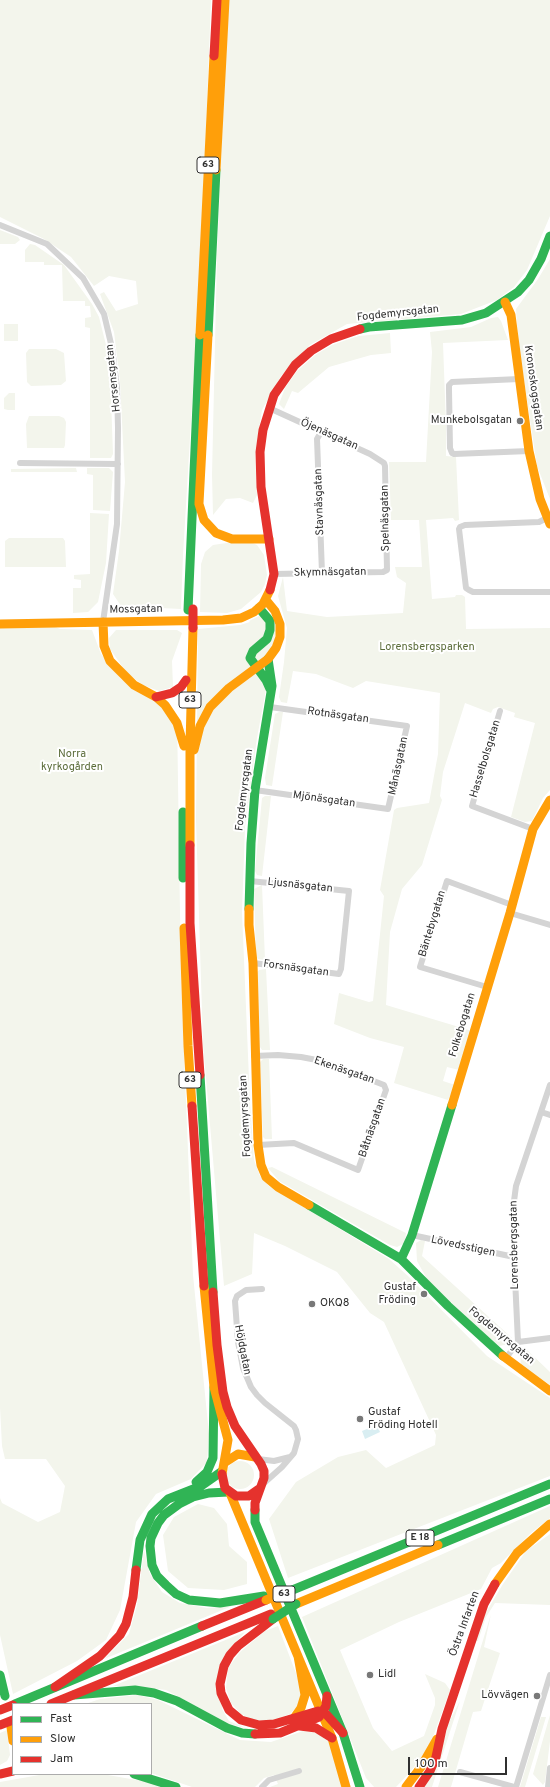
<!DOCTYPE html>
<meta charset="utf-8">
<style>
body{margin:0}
#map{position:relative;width:550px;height:1787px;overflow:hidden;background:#fff;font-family:Overpass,sans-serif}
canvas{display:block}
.legend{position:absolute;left:12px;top:1703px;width:140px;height:72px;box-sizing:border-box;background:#fff;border:1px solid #acacac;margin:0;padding:5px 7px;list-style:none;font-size:12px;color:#303030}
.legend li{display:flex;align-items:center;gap:8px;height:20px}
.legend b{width:20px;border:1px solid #acacac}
.scale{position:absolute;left:408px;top:1757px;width:99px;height:18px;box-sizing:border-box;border:2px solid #303030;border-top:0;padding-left:5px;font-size:12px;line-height:14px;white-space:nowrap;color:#303030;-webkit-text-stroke:3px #fff;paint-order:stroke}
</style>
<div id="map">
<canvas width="550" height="1787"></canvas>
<ul class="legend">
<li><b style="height:5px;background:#30b455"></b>Fast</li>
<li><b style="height:5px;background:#ff9f0a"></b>Slow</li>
<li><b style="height:5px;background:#e5322d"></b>Jam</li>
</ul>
<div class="scale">100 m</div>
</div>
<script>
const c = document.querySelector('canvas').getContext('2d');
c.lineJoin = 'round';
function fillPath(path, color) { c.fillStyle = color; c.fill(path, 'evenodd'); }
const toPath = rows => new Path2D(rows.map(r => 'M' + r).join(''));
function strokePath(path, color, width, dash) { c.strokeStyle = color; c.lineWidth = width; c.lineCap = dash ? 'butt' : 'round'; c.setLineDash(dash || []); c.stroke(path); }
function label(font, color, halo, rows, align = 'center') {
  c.font = font + ' Overpass,sans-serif'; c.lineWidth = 4; c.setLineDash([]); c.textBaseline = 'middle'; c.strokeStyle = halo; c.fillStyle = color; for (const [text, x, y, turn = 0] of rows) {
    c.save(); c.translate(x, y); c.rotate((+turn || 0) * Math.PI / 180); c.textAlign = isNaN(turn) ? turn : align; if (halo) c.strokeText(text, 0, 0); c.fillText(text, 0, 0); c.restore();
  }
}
const green = toPath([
 [0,0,211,0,202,236,183,555,181,609,121,606,113,594,119,551,125,482,120,381,114,332,100,294,104,292,116,311,138,304,136,281,109,276,94,286,71,257,44,239,0,217],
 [228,0,550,0,550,216,527,270,514,287,497,300,461,314,347,324,310,345,281,376,262,410,255,454,257,495,253,503,240,498,226,499,213,515,212,475,217,256],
 [0,230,18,237,20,240,15,244,0,244],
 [30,244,35,245,64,265,92,304,99,317,106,345,111,399,113,454,111,458,90,458,90,328,85,327,85,318,91,317,90,306,85,306,85,301,63,301,62,265,44,265,44,262,25,262,25,250],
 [550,259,550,499,537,466,518,340,516,309,538,279],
 [498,317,501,321,508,340,443,343,446,425,446,456,456,457,459,520,455,521,453,518,426,520,432,599,455,597,456,595,462,595,465,597,466,629,550,628,550,790,543,798,532,821,525,822,511,817,535,723,514,717,515,713,498,707,493,709,491,713,465,703,443,772,440,796,442,800,422,865,402,889,390,932,386,1005,469,1030,470,1032,459,1070,447,1067,443,1081,455,1085,448,1100,394,1083,404,1047,370,1038,334,1024,339,993,369,1002,373,1001,384,896,380,890,394,810,397,808,429,803,438,754,440,693,366,681,353,688,316,674,293,671,287,703,281,702,279,697,284,662,287,628,278,596,283,577,287,611,327,617,403,613,406,583,397,577,395,567,422,567,419,520,391,520,389,462,426,462,432,352,430,332,471,327,491,318],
 [4,324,18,324,18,341,4,341],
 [390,333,391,353,371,355,329,367,298,393,292,391,284,409,279,404,285,388,297,371,315,355,332,345,349,339,359,336],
 [29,349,56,349,64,353,66,381,61,385,31,386,27,382,26,353],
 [9,393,15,393,15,410,8,410,4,409,4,398],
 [29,416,59,416,64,418,66,422,65,445,64,448,27,448,26,424],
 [76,468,77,472,11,472,11,469],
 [87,468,109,468,113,472,110,511,93,510,93,475,87,474],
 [90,513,109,514,106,563,98,602,88,612,73,613,73,588,81,588,81,580,74,579,74,575,90,574],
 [9,538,63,538,65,541,66,567,5,567,5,541],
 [233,542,250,542,257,545,264,555,267,575,265,584,261,592,241,609,227,613,200,612,201,564,205,552,213,545],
 [259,616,266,616,272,620,276,625,275,641,257,738,245,827,242,912,250,1103,254,1160,260,1176,269,1186,389,1259,408,1276,487,1356,550,1398,550,1476,288,1578,269,1519,296,1482,338,1457,366,1450,386,1468,435,1445,436,1435,384,1322,370,1313,337,1272,285,1246,254,1233,252,1274,224,1286,203,1044,196,820,198,629,240,625,250,622,249,621],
 [0,626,53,626,60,629,92,630,101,654,121,679,177,716,181,978,193,1275,209,1434,207,1462,191,1479,156,1494,136,1522,120,1610,106,1640,77,1661,13,1694,0,1635,0,1498,2,1503,38,1522,60,1512,65,1486,46,1459,5,1459,2,1446,0,1407],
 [116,630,177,630,182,633,172,661,173,687,159,691,143,685,127,673,110,649,109,638],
 [279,712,283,712,272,786,266,785,265,778,275,714],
 [265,796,271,796,262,876,257,875,255,871,262,798],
 [262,885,265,960,258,959,256,957,254,889],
 [266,969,270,1050,262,1050,260,1047,256,974,259,970],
 [263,1059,269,1059,272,1139,265,1139,263,1137,260,1062],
 [272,1167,406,1233,405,1241,403,1244,397,1247,390,1245,279,1181,268,1168],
 [421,1240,425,1241,422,1256,512,1338,509,1344,499,1346,467,1318,427,1279,417,1261,416,1243],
 [524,1347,550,1372,550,1385,521,1365,520,1353],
 '226 1475a14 14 0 1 1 28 0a14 14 0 1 1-28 0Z',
 [198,1504,214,1508,227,1524,229,1546,247,1562,247,1584,224,1590,188,1588,168,1571,163,1535,174,1517],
 [550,1506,550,1518,531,1533,501,1563,492,1568,481,1589,399,1622,340,1650,373,1728,392,1751,424,1736,435,1705,435,1698,425,1674,445,1683,450,1690,429,1748,411,1771,396,1787,374,1787,366,1778,302,1617],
 [550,1534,550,1605,495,1603,486,1617,478,1641,475,1641,482,1619,503,1584,526,1551],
 [144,1550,150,1574,162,1592,180,1603,207,1608,232,1606,104,1659,129,1634,137,1605],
 [491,1614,484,1647,500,1653,481,1711,473,1712,451,1787,438,1787],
 [278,1626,302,1689,300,1703,290,1714,272,1720,255,1721,241,1714,231,1703,226,1688,228,1668,240,1652,265,1631],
 [245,1632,224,1656,222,1709,229,1721,246,1728,229,1724,166,1690,136,1686,113,1686],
 [137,1695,158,1700,240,1740,271,1742,303,1731,317,1733,329,1742,342,1787,270,1787,278,1784,274,1775,264,1778,255,1787,192,1787,151,1773,151,1704,85,1704,100,1699],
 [460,1701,432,1787,424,1787,438,1760,449,1722],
 [550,1715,550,1741,545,1782,543,1785,533,1774],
 [541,1717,546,1717,525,1787,520,1787],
 [7,1730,10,1755,7,1761,0,1765,0,1733],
 [45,1774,102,1774,148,1782,164,1787,0,1787,0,1782]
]);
const water = toPath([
 [377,1425,380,1432,365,1439,362,1431]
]);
const street = toPath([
 [0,225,47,244,83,278,104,314,112,348,117,387,118,428,117,524,103,622],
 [519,379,452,382,449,385,449,390,450,448,452,453,454,454,529,451],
 [269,408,370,454,384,463,385,466,387,570,383,572,274,574],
 [321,432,317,439,322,573],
 [20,463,118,464],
 [547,518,539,522,465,525,460,527,459,529,466,588,469,590,473,592,550,592],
 [500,711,472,806,533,829],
 [255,790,388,809,407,726,270,707],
 [250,881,349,891,341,969,339,974,253,963],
 [510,913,550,925],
 [487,987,420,967,447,881,512,905],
 [254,1056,278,1055,301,1057,322,1061,384,1085,386,1090,358,1170,294,1143,258,1145],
 [541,1112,550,1115],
 [412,1235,514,1257],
 [262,1289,246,1290,237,1296,235,1301,238,1342,243,1368,251,1387,257,1395,265,1403,294,1426,296,1430,298,1439,294,1453,282,1467,263,1484],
 [518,1342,550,1338],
 [506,1358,518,1342,514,1257,514,1201,516,1186,550,1085],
 [258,1459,274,1461,290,1457],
 [460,1772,514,1787],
 [262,1787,269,1780,299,1771],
 [516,1787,550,1675],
 [548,1787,550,1768]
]);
const fast = toPath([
 [360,329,369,327,462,320,486,313,518,292,529,280,541,259,550,236],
 [208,335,216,170],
 [259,608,270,621,270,630,267,639,253,651,250,658,266,680,270,689],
 [188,610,200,335],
 [183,812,183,878],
 [249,909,251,843,255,790,272,686,268,659],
 [200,1075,213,1292],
 [309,1205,401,1259,448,1306,503,1356],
 [401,1259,412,1235,452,1105],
 [196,1482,207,1472,213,1458,214,1387],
 [228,1492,209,1493,193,1497,179,1504,164,1515,158,1523,151,1538,150,1546,152,1565,157,1576,166,1585,176,1594,189,1600,220,1603,264,1596],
 [255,1510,255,1522,343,1733,360,1787],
 [438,1545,550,1499],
 [136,1570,140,1540,152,1514,168,1499,201,1486,221,1472],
 [290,1591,550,1484],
 [0,1675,5,1696],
 [74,1695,135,1690,154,1693,177,1701,227,1728,242,1733,255,1734],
 [15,1704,202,1626],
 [134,1774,176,1787]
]);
const slow = toPath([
 [216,170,225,0],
 [505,302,511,315,529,451,540,499,550,524],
 [200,335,214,56],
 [199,503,208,335],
 [199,504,204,520,216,533,232,539,269,539],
 [103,622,104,646,110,661,134,685,156,697,165,705,177,723,184,746],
 [0,624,223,620,241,618,254,612,263,604,270,590],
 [194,750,200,726,210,707,229,688,268,659,276,648,280,637,280,624,275,611,266,600],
 [190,845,190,746,193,628],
 [249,909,249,925,253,963,258,1145,261,1165,266,1177,278,1187,309,1205],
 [184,928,188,1046,192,1106],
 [452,1105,510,913,533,829,550,800],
 [204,1286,214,1387,228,1440,222,1474],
 [503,1356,550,1391],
 [224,1463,238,1454,255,1457],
 [230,1493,332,1738,346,1787],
 [495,1584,517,1553,550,1524],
 [296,1604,438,1545],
 [294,1718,301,1708,305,1695,298,1656],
 [11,1727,13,1741],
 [406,1787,421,1767,437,1739]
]);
const jam = toPath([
 [214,56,217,0],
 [270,590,274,574,261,487,260,452,263,430,274,395,295,365,311,351,331,339,360,329],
 [156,697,172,693,181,687,186,680],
 [190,845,190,923,200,1075],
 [192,1106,204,1286],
 [213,1292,217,1345,223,1392,227,1407,235,1426,261,1464,264,1471,264,1478,255,1503,255,1510],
 [222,1474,225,1488,236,1496,249,1496,259,1489],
 [273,1619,238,1646,230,1655,224,1666,220,1684,221,1693,229,1710,241,1720,259,1725,274,1724,318,1711,326,1714,343,1733],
 [202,1626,266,1600],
 [55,1687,100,1656,120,1635,126,1624,133,1597,136,1570],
 [51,1704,271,1614],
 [0,1710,13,1705],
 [0,1725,13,1720],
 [300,1726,316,1728,332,1738],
 [255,1734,280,1733,319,1717,326,1706,327,1696],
 [0,1774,13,1771],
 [419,1787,430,1771,436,1757,442,1729,484,1604,495,1584]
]);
const fastBridge = toPath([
 [273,1619,296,1604]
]);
const slowBridge = toPath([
 [266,1600,290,1591]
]);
const jamBridge = toPath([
 [193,609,193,628]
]);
const markers = [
 [520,421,4,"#787878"],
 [424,1294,4,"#787878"],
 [312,1304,4,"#787878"],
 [360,1419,4,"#787878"],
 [370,1675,4,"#787878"],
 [537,1696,4,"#787878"]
];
const shields = [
 [208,165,22],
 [190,700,22],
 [190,1080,22],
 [420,1538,28],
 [284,1594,22]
];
const shieldNames = [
 ["63",208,165],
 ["63",190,700],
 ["63",190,1080],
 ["E 18",420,1538],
 ["63",284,1594]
];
const streetNames = [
 ["Fogdemyrsgatan",398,314,-6],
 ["Horsensgatan",114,378,-96],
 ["Kronoskogsgatan",533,388,82],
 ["Öjenäsgatan",329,435,24],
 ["Stavnäsgatan",320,502,-92],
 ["Spelnäsgatan",386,518,-91],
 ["Skymnäsgatan",330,573,-1],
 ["Mossgatan",136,610,-1],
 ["Rotnäsgatan",338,716,8],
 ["Hasselbolsgatan",486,759,-73],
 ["Månäsgatan",399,766,-78],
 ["Fogdemyrsgatan",245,790,-83],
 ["Mjönäsgatan",324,800,8],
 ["Ljusnäsgatan",300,886,6],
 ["Bäntebygatan",433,924,-73],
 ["Forsnäsgatan",296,969,8],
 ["Folkebogatan",463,1025,-73],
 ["Ekenäsgatan",344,1071,19],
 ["Fogdemyrsgatan",246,1116,-93],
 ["Båtnäsgatan",373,1128,-71],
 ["Lorensbergsgatan",515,1245,-91],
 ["Lövedsstigen",463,1247,12],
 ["Fogdemyrsgatan",501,1336,40],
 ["Höjdgatan",242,1350,79],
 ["Östra Infarten",465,1624,-70]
];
const poiNames = [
 ["Munkebolsgatan",512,421],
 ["Gustaf",416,1288],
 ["Fröding",416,1301],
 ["OKQ8",320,1304,"left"],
 ["Gustaf",368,1413,"left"],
 ["Fröding Hotell",368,1426,"left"],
 ["Lidl",378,1675,"left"],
 ["Lövvägen",529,1696]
];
const parkNames = [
 ["Lorensbergsparken",427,648],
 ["Norra",72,755],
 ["kyrkogården",72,768]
];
fillPath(green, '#f3f5ec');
fillPath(water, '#d9eef2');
strokePath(street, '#d4d4d4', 6);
strokePath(fast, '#30b455', 9);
strokePath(slow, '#ff9f0a', 9);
strokePath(jam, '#e5322d', 9);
strokePath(fastBridge, '#30b455', 9);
strokePath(slowBridge, '#ff9f0a', 9);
strokePath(jamBridge, '#e5322d', 9);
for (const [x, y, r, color] of markers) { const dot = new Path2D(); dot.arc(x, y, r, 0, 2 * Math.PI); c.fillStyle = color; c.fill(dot); strokePath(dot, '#fff', 1.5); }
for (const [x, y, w] of shields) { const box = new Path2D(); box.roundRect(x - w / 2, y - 8, w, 16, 3); c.fillStyle = '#fff'; c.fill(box); strokePath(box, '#303030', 1); }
label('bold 10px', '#303030', null, shieldNames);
label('11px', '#303030', '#fff', streetNames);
label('11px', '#303030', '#fff', poiNames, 'right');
label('11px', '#5c6d3b', '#fff', parkNames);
</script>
